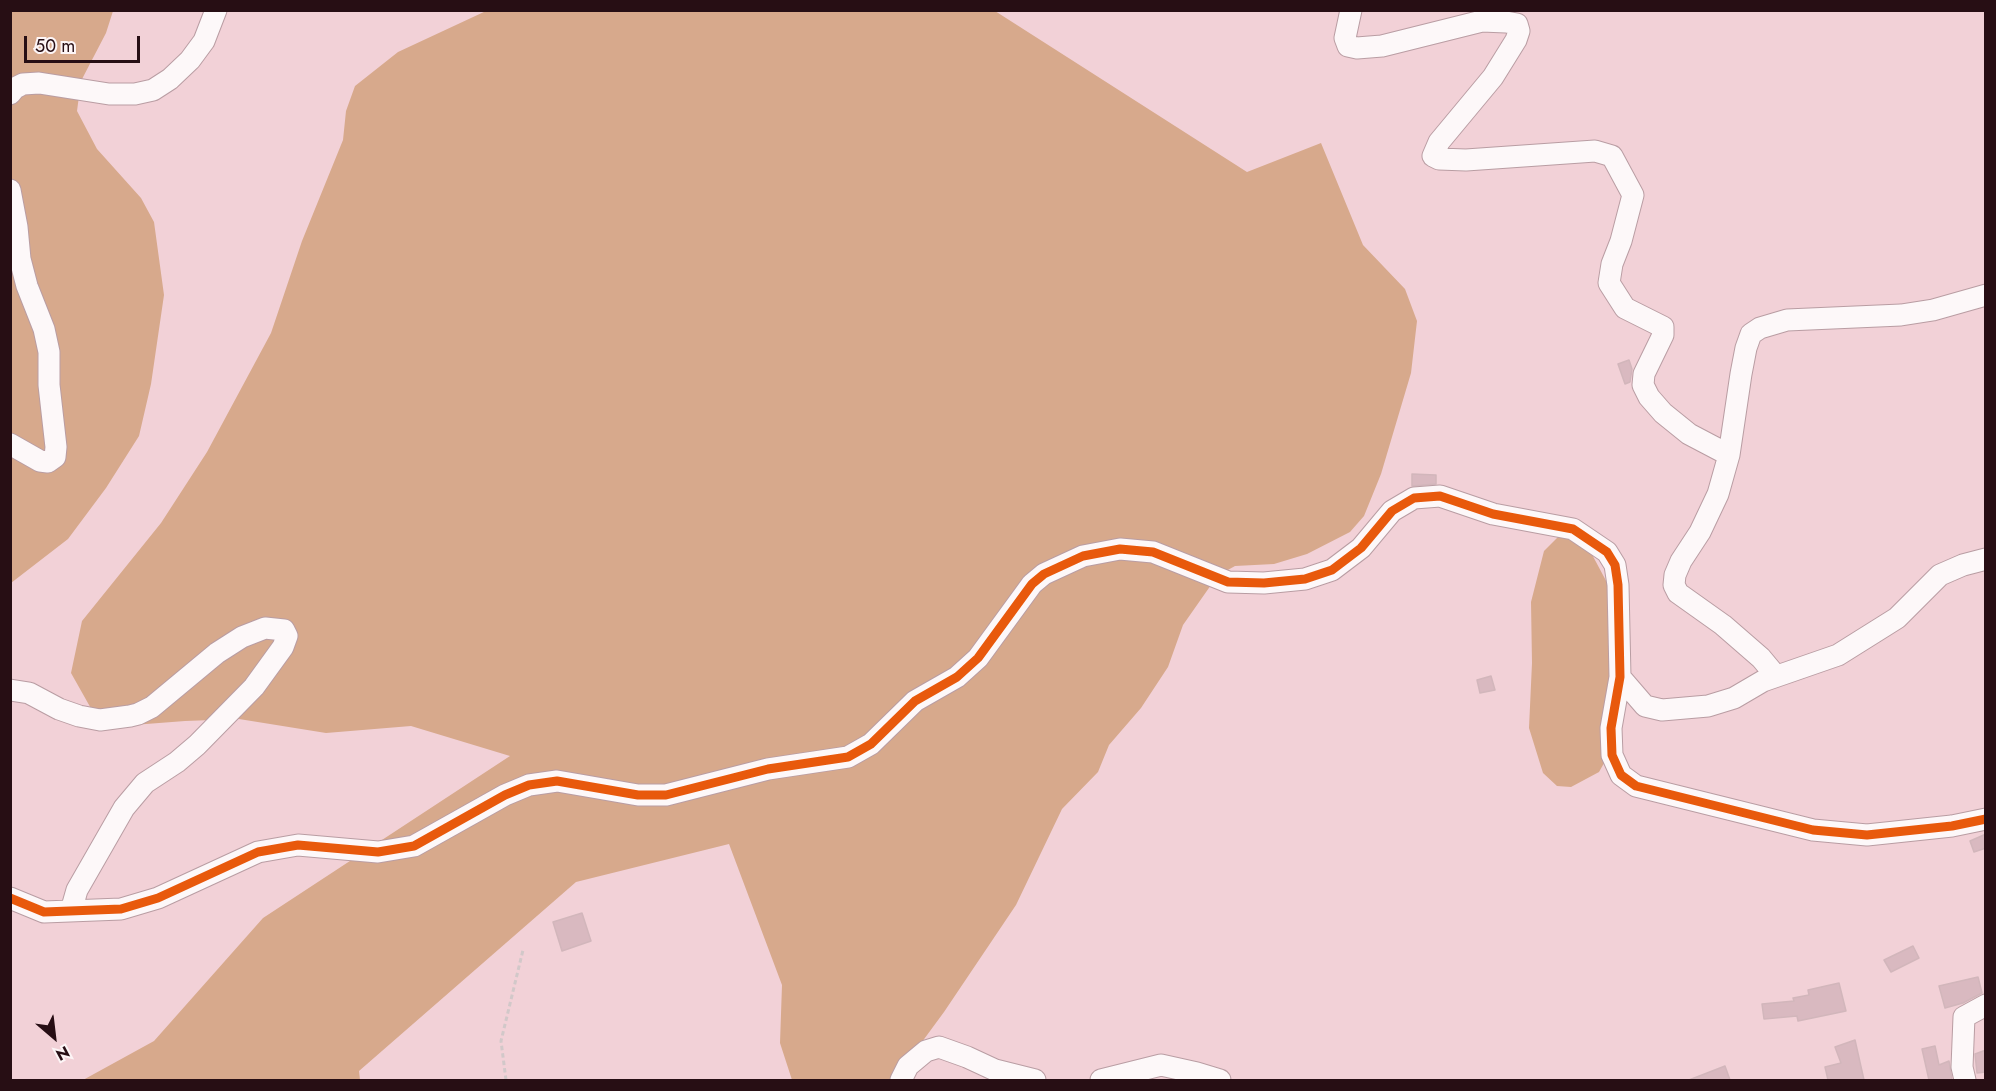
<!DOCTYPE html>
<style>
body{margin:0}
#map{position:relative;width:1996px;height:1091px;overflow:hidden;background:#f2d1d7;font-family:Jost,sans-serif}
canvas{display:block}
.frame{position:absolute;inset:0;border:12px solid #270e14;pointer-events:none}
.north{position:absolute;left:24px;top:1007px;width:60px;height:60px;-webkit-text-stroke:4px #fdf5f6;paint-order:stroke;rotate:152deg;font-size:16px;font-weight:700;line-height:24px;text-align:center;color:#270e14}
.north::after{content:'';display:block;margin:auto;width:21px;height:27px;background:#270e14;clip-path:polygon(50% 0,100% 100%,50% 72%,0 100%)}
.scale{position:absolute;left:24px;top:36px;width:116px;height:27px;box-sizing:border-box;border:3px solid #270e14;border-top:0;padding-left:8px;font-size:18px;line-height:21px;white-space:nowrap;color:#270e14;-webkit-text-stroke:4px #fdf5f6;paint-order:stroke}
</style>
<div id="map">
<canvas width="1996" height="1091"></canvas>
<div class="frame"></div>
<div class="north">N</div>
<div class="scale">50 m</div>
</div>
<script>
const c = document.querySelector('canvas').getContext('2d');
c.lineJoin = 'round';
function fillPath(path, color) { c.fillStyle = color; c.fill(path, 'evenodd'); }
const toPath = rows => new Path2D(rows.map(r => 'M' + r).join(''));
function strokePath(path, color, width, dash) { c.strokeStyle = color; c.lineWidth = width; c.lineCap = dash ? 'butt' : 'round'; c.setLineDash(dash || []); c.stroke(path); }
const forest = toPath([
 [11,11,113,11,106,33,81,81,77,111,97,149,141,198,154,222,164,295,151,384,139,436,106,488,68,539,11,583],
 [486,11,995,11,1247,172,1321,143,1363,245,1405,289,1417,321,1411,373,1381,474,1364,516,1350,532,1307,554,1274,564,1235,566,1226,571,1211,585,1183,625,1168,667,1141,708,1109,745,1098,772,1062,809,1016,905,944,1012,894,1080,792,1080,780,1043,782,985,729,844,576,882,359,1071,360,1080,83,1080,154,1041,263,918,510,756,411,726,326,733,239,719,185,721,133,725,93,712,71,673,82,621,161,523,207,452,271,333,302,241,343,140,346,111,355,86,398,52],
 [1579,530,1612,592,1621,733,1599,772,1571,787,1557,786,1543,773,1529,728,1532,663,1531,602,1544,551,1560,535]
]);
const building = toPath([
 [1629,360,1632,369,1630,382,1625,384,1618,364,1629,360],
 [1412,474,1436,475,1436,484,1412,486,1412,474],
 [1491,676,1495,690,1480,693,1477,680,1491,676],
 [1986,834,1986,848,1974,852,1970,841,1986,834],
 [582,913,591,941,562,951,553,922,582,913],
 [1913,946,1919,958,1891,972,1884,960,1913,946],
 [1978,977,1982,993,1963,1003,1945,1008,1939,986,1978,977],
 [1839,983,1846,1011,1798,1021,1797,1016,1764,1019,1762,1004,1794,1001,1793,998,1809,995,1808,990,1839,983],
 [1855,1040,1864,1080,1828,1080,1825,1067,1841,1063,1835,1047,1855,1040],
 [1935,1046,1939,1065,1949,1061,1952,1080,1929,1080,1922,1049,1935,1046],
 [1986,1050,1986,1072,1977,1073,1975,1054,1986,1050],
 [1725,1066,1730,1080,1689,1080,1725,1066]
]);
const path = toPath([
 [506,1080,501,1041,523,950]
]);
const minor = toPath([
 [1351,10,1345,38,1348,46,1357,48,1382,46,1482,21,1506,22,1517,24,1519,31,1516,40,1493,77,1439,142,1433,156,1439,159,1466,160,1595,151,1612,156,1633,195,1621,241,1612,264,1609,283,1625,308,1663,327,1663,335,1644,374,1643,385,1649,397,1663,413,1689,434,1729,455],
 [10,94,15,88,23,84,39,83,109,94,135,94,153,90,170,79,190,60,204,41,216,10],
 [10,190,17,227,20,259,27,286,44,329,49,352,49,385,56,447,55,457,48,462,40,461,10,444],
 [1776,676,1761,658,1723,625,1678,593,1674,585,1675,575,1681,561,1700,532,1718,494,1729,455,1741,374,1746,348,1751,334,1760,328,1787,320,1901,315,1933,310,1986,295],
 [1620,677,1645,706,1662,710,1708,706,1734,698,1763,681,1838,655,1897,618,1940,575,1963,565,1986,559],
 [10,690,29,693,59,709,79,716,100,720,130,716,138,714,152,707,217,653,242,637,265,628,284,630,287,636,283,647,254,687,197,745,177,762,145,783,124,808,77,890,71,911],
 [10,898,44,912,121,909,158,898,258,852,298,845,378,852,414,846,505,795,529,785,557,781,638,795,666,795,768,769,848,757,871,744,915,701,957,677,978,658,1032,584,1044,574,1083,556,1120,549,1153,552,1228,582,1264,583,1305,579,1332,570,1361,548,1392,511,1414,498,1440,496,1493,514,1573,529,1607,552,1615,565,1618,585,1620,677,1611,728,1612,755,1621,775,1636,786,1813,830,1867,835,1952,826,1986,819],
 [901,1080,908,1066,926,1051,939,1047,967,1057,995,1070,1035,1080],
 [1101,1080,1161,1065,1197,1073,1220,1080],
 [1965,1080,1962,1067,1964,1017,1986,1005]
]);
const cycleway = toPath([
 [10,898,44,912,121,909,158,898,258,852,298,845,378,852,414,846,505,795,529,785,557,781,638,795,666,795,768,769,848,757,871,744,915,701,957,677,978,658,1032,584,1044,574,1083,556,1120,549,1153,552,1228,582,1264,583,1305,579,1332,570,1361,548,1392,511,1414,498,1440,496,1493,514,1573,529,1607,552,1615,565,1618,585,1620,677,1611,728,1612,755,1621,775,1636,786,1813,830,1867,835,1952,826,1986,819]
]);
fillPath(forest, '#d7a98c');
fillPath(building, '#d9b9c0');
strokePath(building, '#d2b6bb', 1.5);
strokePath(minor, '#b99da3', 23);
strokePath(path, '#d2c8c9', 3, [4.5, 3]);
strokePath(minor, '#fdf8f9', 21);
strokePath(cycleway, '#e8590c', 9);
</script>
